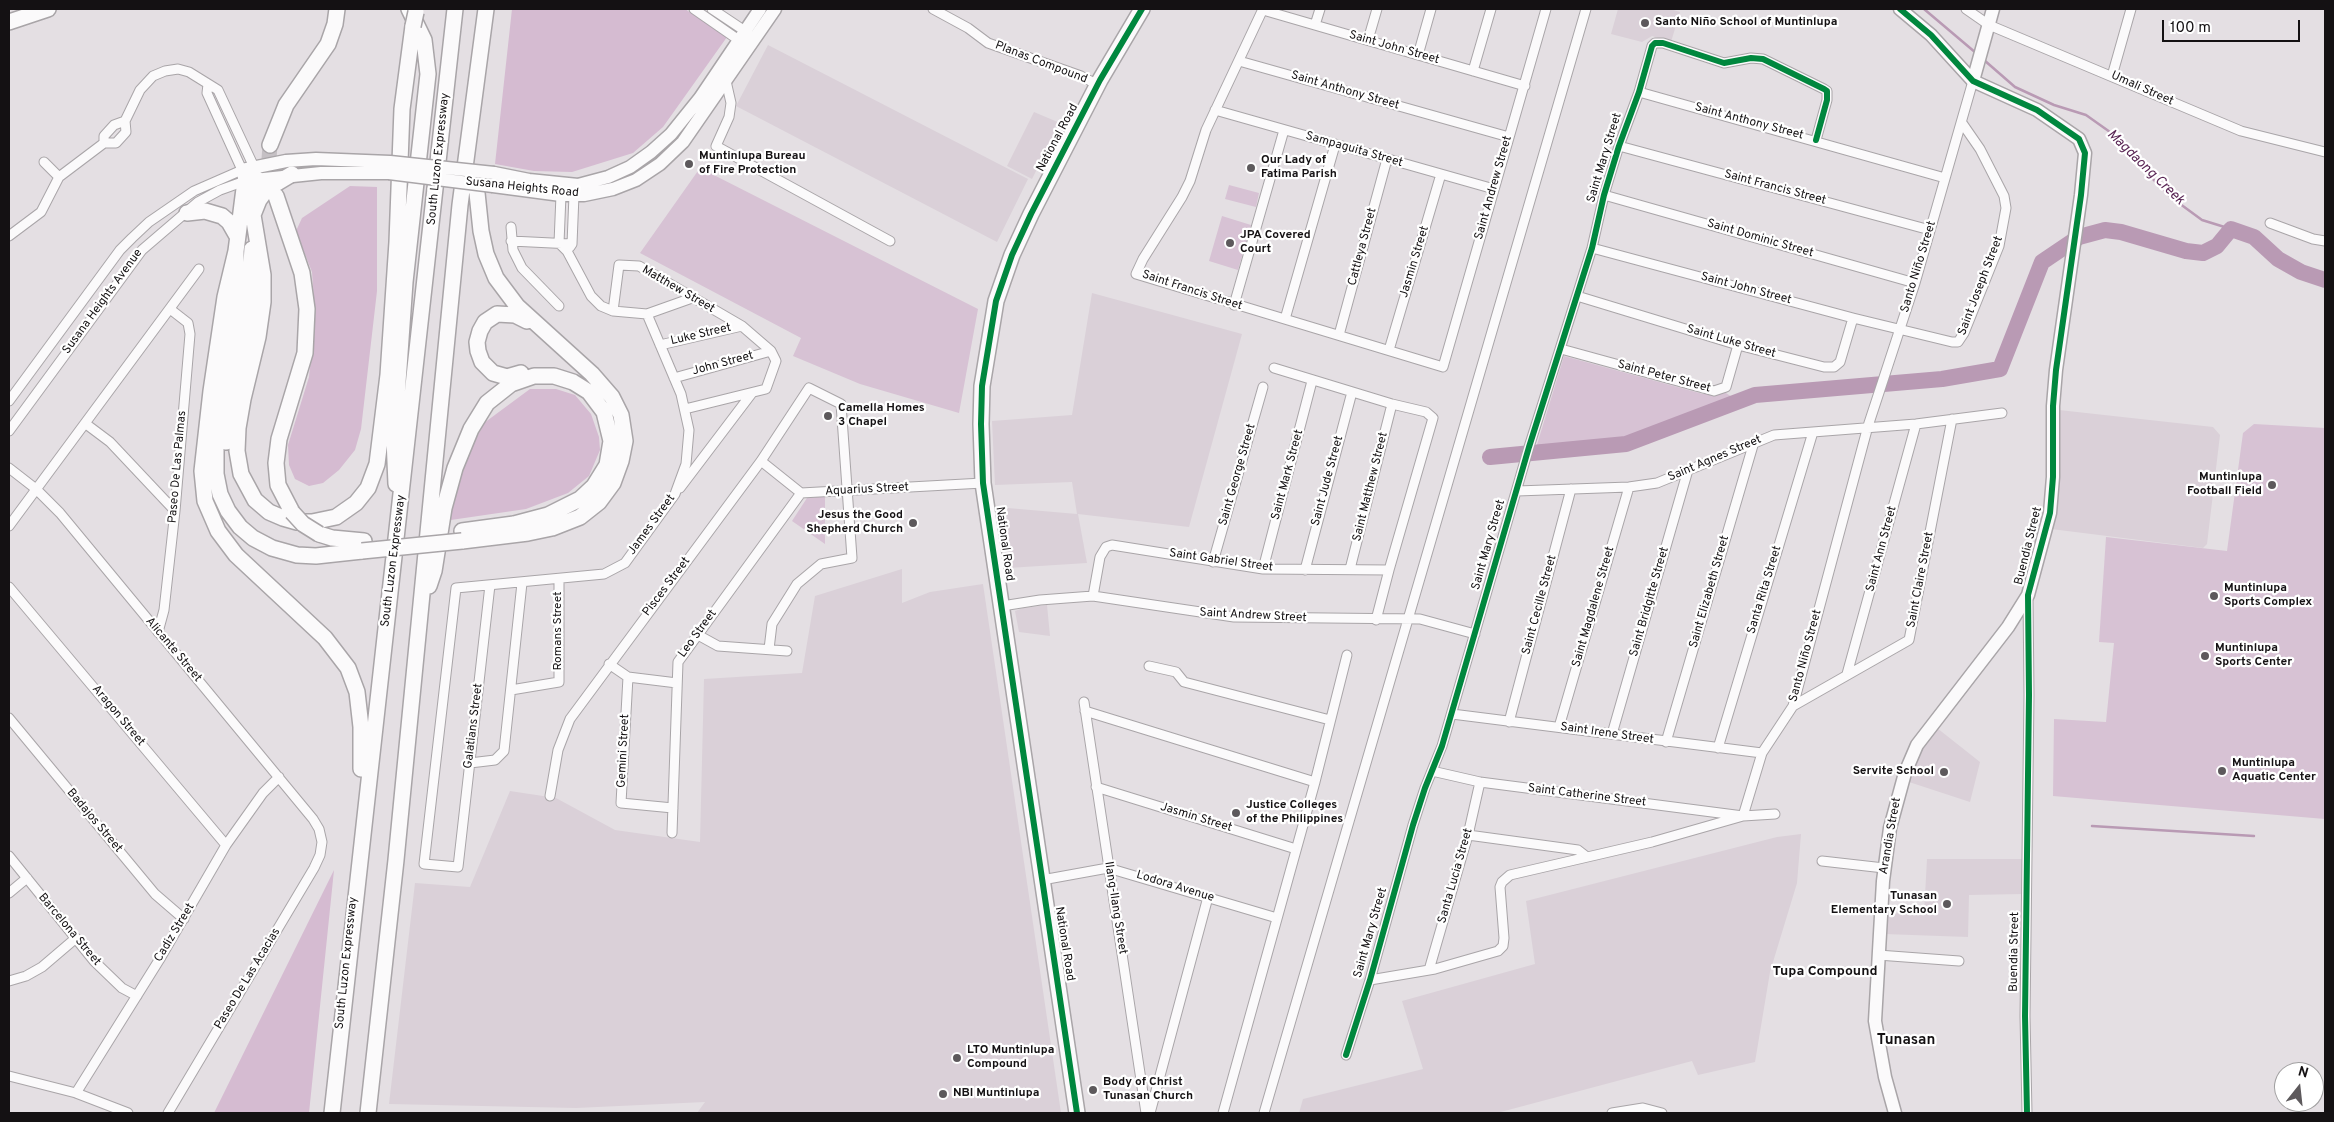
<!DOCTYPE html>
<meta charset="utf-8">
<style>
body{margin:0}
#map{position:relative;width:2334px;height:1122px;overflow:hidden;background:#e4dfe3;font-family:Overpass,sans-serif}
canvas{display:block}
.frame{position:absolute;inset:0;border:10px solid #141113;pointer-events:none}
.north{position:absolute;left:2274px;top:1062px;width:50px;height:50px;box-sizing:border-box;background:#fff;border:1px solid #a1a0a1;border-radius:50%;rotate:16deg;font-size:14px;font-weight:700;line-height:20px;text-align:center;color:#141113}
.north::after{content:'';display:block;margin:auto;width:18px;height:22px;background:#5d595c;clip-path:polygon(50% 0,100% 100%,50% 72%,0 100%)}
.scale{position:absolute;left:2162px;top:20px;width:138px;height:22px;box-sizing:border-box;border:2px solid #141113;border-top:0;padding-left:6px;font-size:15px;line-height:18px;white-space:nowrap;color:#141113;-webkit-text-stroke:4px #fff;paint-order:stroke}
</style>
<div id="map">
<canvas width="2334" height="1122"></canvas>
<div class="frame"></div>
<div class="north">N</div>
<div class="scale">100 m</div>
</div>
<script>
const c = document.querySelector('canvas').getContext('2d');
c.lineJoin = 'round';
function fillPath(path, color) { c.fillStyle = color; c.fill(path, 'evenodd'); }
const toPath = rows => new Path2D(rows.map(r => 'M' + r).join(''));
function strokePath(path, color, width, dash) { c.strokeStyle = color; c.lineWidth = width; c.lineCap = dash ? 'butt' : 'round'; c.setLineDash(dash || []); c.stroke(path); }
function label(font, color, halo, rows, align = 'center') {
  c.font = font + ' Overpass,sans-serif'; c.lineWidth = 4.5; c.setLineDash([]); c.textBaseline = 'middle'; c.strokeStyle = halo; c.fillStyle = color; for (const [text, x, y, turn = 0] of rows) {
    c.save(); c.translate(x, y); c.rotate((+turn || 0) * Math.PI / 180); c.textAlign = isNaN(turn) ? turn : align; if (halo) c.strokeText(text, 0, 0); c.fillText(text, 0, 0); c.restore();
  }
}
const built = toPath([
 [1618,9,1670,9,1680,12,1671,42,1652,36,1642,42,1611,34],
 [768,45,1028,179,997,242,736,106],
 [1034,112,1060,123,1032,179,1007,166],
 [1092,293,1242,334,1189,527,1078,514,1087,563,1008,568,996,507,1077,514,1072,482,995,485,992,421,1072,415],
 [2059,410,2213,427,2220,435,2207,544,2203,548,2051,529],
 [902,569,902,603,930,592,983,584,1061,1113,697,1113,705,1102,576,1108,389,1104,415,883,470,887,510,791,556,798,615,830,700,842,704,679,802,673,815,596],
 [1047,605,1050,636,1019,632,1015,611,1023,608],
 [1937,728,1980,762,1970,802,1909,782,1916,755],
 [1801,834,1797,883,1770,972,1755,1062,1698,1075,1692,1061,1497,1113,1299,1113,1303,1099,1423,1069,1402,1001,1535,964,1526,901,1777,837],
 [1927,859,2023,859,2023,894,1969,895,1968,937,1884,934,1885,913,1924,914]
]);
const green = toPath([
 [700,168,978,309,959,413,860,384,793,356,801,338,640,253],
 [1229,185,1259,193,1256,207,1225,199],
 [1222,216,1251,225,1238,270,1209,261],
 [1564,356,1703,394,1726,393,1735,399,1627,440,1535,451],
 [2254,424,2325,428,2325,819,2053,796,2054,719,2106,722,2114,643,2099,642,2106,537,2227,551,2243,433],
 [825,496,825,544,792,521,807,498]
]);
const forest = toPath([
 [512,9,685,9,727,37,663,127,633,153,572,172,534,171,495,164],
 [350,186,377,187,377,291,361,429,355,450,339,470,323,483,309,486,295,479,289,465,288,445,309,377,315,314,312,272,296,231,302,218],
 [530,389,556,389,575,395,591,414,599,437,600,450,589,476,568,493,526,509,444,521,468,455,484,423],
 [334,870,309,1113,213,1113,214,1113]
]);
const stream = toPath([
 [1924,9,1976,53],
 [1984,60,2015,87,2054,105,2086,115,2117,137,2144,170,2172,198,2202,220,2231,229],
 [2092,826,2254,836]
]);
const river = toPath([
 [1490,457,1626,444,1755,395,1942,379,2000,369,2042,262,2079,237,2105,230,2121,232,2186,251,2203,253,2217,246,2231,229,2254,237,2278,259,2301,272,2325,280]
]);
const highwayTunnel = toPath([
 [270,145,269,159,271,178]
]);
const street = toPath([
 [694,9,743,43],
 [712,9,748,33],
 [933,9,968,28,988,43,1081,76,1098,85],
 [1263,9,1206,130,1190,181,1182,197,1143,259,1136,274,1443,367,1546,9],
 [1966,9,1989,25,2241,131,2325,152],
 [1263,10,1525,86],
 [1315,25,1320,9],
 [1368,40,1377,9],
 [1418,55,1431,9],
 [1239,61,1509,137],
 [1473,71,1491,9],
 [2112,76,2131,9],
 [726,81,731,103,729,117,716,146,890,241],
 [1639,92,1945,178],
 [1215,110,1494,189],
 [104,143,104,136,114,125,125,121],
 [1619,146,1930,230],
 [44,162,59,177],
 [561,195,559,243,567,251,591,296,601,306,613,311,647,314,692,298],
 [1604,195,1915,283],
 [2270,223,2313,239,2325,241],
 [511,227,513,250,522,268,559,306],
 [9,236,41,212,59,177,104,143,116,143,126,132,125,121,140,90,153,76,165,71,178,69,189,72,218,90,254,167],
 [511,241,572,244],
 [570,247,572,244,574,195],
 [1592,248,1853,318,1952,342,1958,342,1964,333,1999,246,2006,208,2004,196,1980,149,1962,123],
 [1577,296,1738,345,1824,367,1834,367,1840,362,1853,318],
 [1234,305,1284,130],
 [613,311,619,265,639,266,742,326,771,351,776,361,766,389,685,409],
 [1285,319,1335,145],
 [1339,335,1387,159],
 [660,345,742,326],
 [1561,349,1714,391,1726,387,1738,345],
 [1389,350,1441,174],
 [1274,368,1392,404,1426,412,1433,418,1389,570,1376,620],
 [674,378,771,351],
 [9,401,120,250,132,238,149,222,194,191,242,170,207,93,208,84],
 [86,424,110,442,175,511],
 [9,431,142,250,198,202,220,190,245,181],
 [761,461,801,493,983,483],
 [9,468,36,489,60,513,313,819,319,829,322,842,320,855,314,868,168,1113],
 [680,488,752,393],
 [1517,491,1629,487,1657,483,1774,435,1916,424,2002,413],
 [9,526,199,269],
 [1213,562,1263,387],
 [1263,569,1312,381],
 [1350,569,1392,404],
 [1305,570,1352,392],
 [490,585,458,867,424,864,456,588,604,574,625,563,675,494,686,464,689,430,681,394,647,314],
 [9,587,226,845],
 [1093,596,1100,557,1106,547,1112,545,1263,569,1389,570],
 [1002,606,1040,600,1093,596,1234,617,1420,619,1475,634],
 [158,632,164,610,175,511,190,334,188,323,170,309],
 [698,635,718,646,787,651],
 [609,664,628,677,677,683],
 [1149,666,1176,672,1184,682,1330,720],
 [1847,674,1916,424],
 [628,677,621,803,673,808],
 [511,690,559,682,559,580],
 [1084,702,1146,1113],
 [1793,706,1909,640,1952,419],
 [1085,711,1315,782],
 [1452,714,1762,753],
 [9,718,155,894,184,919],
 [1509,722,1571,489],
 [1559,727,1629,487],
 [1612,734,1688,470],
 [1666,742,1754,442],
 [1718,748,1813,432],
 [470,763,495,760,504,751,522,583],
 [1432,771,1480,782,1743,816,1775,814],
 [1096,787,1296,849],
 [550,796,558,750,570,719,761,461,809,388,841,404,852,558,821,564,797,584,772,624,769,649],
 [1743,816,1762,753,1793,706,1868,426,1915,283,1973,81],
 [672,833,678,662,801,493],
 [1468,835,1578,850,1587,857],
 [9,856,94,961,122,988,137,996],
 [1822,861,1884,868],
 [1042,880,1108,868,1277,918],
 [9,893,27,878],
 [1878,955,1959,961],
 [1429,970,1468,835,1480,782],
 [1370,980,1435,969,1498,951,1503,946,1504,938,1500,887,1502,882,1510,875,1652,842,1743,816],
 [9,981,26,976,42,967,76,938],
 [1346,1055,1370,980,1413,825,1425,788,1442,746,1529,447,1592,248,1604,195,1619,146,1639,92,1652,46,1655,43,1663,43,1724,63,1751,58,1763,59,1824,89,1827,91,1827,100,1816,140],
 [9,1076,76,1093,128,1113],
 [76,1093,161,957,226,845,263,793,279,777],
 [1150,1113,1208,897],
 [1223,1113,1315,782,1347,655],
 [1264,1113,1586,9],
 [1612,1113,1643,1108,1662,1113],
 [2027,1113,2025,1016,2029,695,2028,596]
]);
const secondary = toPath([
 [1973,81,1993,9],
 [389,173,321,173,245,181,242,170,286,161,316,159,390,162],
 [494,173,529,180,578,185,608,177,630,167,651,152,671,134,700,98,760,9],
 [493,186,561,195,584,195,613,189,636,180,660,164,683,142,775,9],
 [1895,1113,1885,1077,1875,1021,1883,881,1890,828,1905,773,1917,745,2008,627,2028,595,2050,513,2053,477,2053,406,2056,370,2081,195,2085,153,2079,139,2037,110,1973,81,1931,35,1900,9]
]);
const highway = toPath([
 [9,22,48,9],
 [270,145,286,105,328,44,335,24,337,9],
 [292,174,267,189,259,200,253,215,263,275,263,302,258,337,243,399,238,428,237,451,241,474,255,500,269,512,283,518,297,522,312,522,336,517,356,503,368,488,377,464,388,375,397,242,402,109,413,26],
 [245,181,236,251,236,299,216,444,216,474,220,494,228,511,240,527,253,538,272,548,297,555,316,556,362,551],
 [276,196,302,273,307,309,305,353,279,439,276,463,278,485,292,512],
 [254,206,257,179],
 [187,213,205,211,222,216,229,222,237,236],
 [236,251,225,297,211,391,202,471,205,501,218,531,236,555,325,638,348,668,357,692,361,727,361,769],
 [521,373,507,377,493,373,482,362,478,351,477,342,480,331,485,322,497,314,515,315,527,321],
 [226,442,246,329,252,249],
 [396,484,394,439,405,282,428,74,424,40,409,9],
 [319,534,332,538,364,541],
 [462,541,528,533,552,528,580,517,599,502,613,483,621,461,625,441,621,415,612,397,592,374,517,306,496,278,486,254,481,231,477,193,471,172],
 [429,586,434,571,444,508,455,468,471,429,487,403,511,384,534,376,554,376,573,382,589,392,604,412,611,441,607,465,594,486,580,499,548,515,514,524,462,531],
 [332,1113,455,9],
 [368,1113,396,860,460,205,486,9],
 [1077,1113,983,483,981,424,982,386,996,301,1012,255,1031,214,1100,80,1142,9]
]);
const secondaryBridge = toPath([
 [390,162,494,173],
 [389,173,493,186]
]);
const highwayBridge = toPath([
 [413,26,416,12],
 [292,512,303,524,319,534],
 [362,551,462,541]
]);
const cycleway = toPath([
 [1900,9,1931,35,1973,81,2037,110,2079,139,2085,153,2081,195,2056,370,2053,406,2053,477,2050,513,2028,595,2029,695,2025,1016,2027,1113],
 [1346,1055,1370,980,1413,825,1425,788,1442,746,1529,447,1592,248,1604,195,1619,146,1639,92,1652,46,1655,43,1663,43,1724,63,1751,58,1763,59,1824,89,1827,91,1827,100,1816,140],
 [1077,1113,983,483,981,424,982,386,996,301,1012,255,1031,214,1100,80,1142,9]
]);
const markers = [
 [1645,23,5,"#5d595c"],
 [689,164,5,"#5d595c"],
 [1251,168,5,"#5d595c"],
 [1230,243,5,"#5d595c"],
 [828,416,5,"#5d595c"],
 [2272,485,5,"#5d595c"],
 [913,523,5,"#5d595c"],
 [2214,596,5,"#5d595c"],
 [2205,656,5,"#5d595c"],
 [2222,771,5,"#5d595c"],
 [1944,772,5,"#5d595c"],
 [1236,813,5,"#5d595c"],
 [1947,904,5,"#5d595c"],
 [957,1058,5,"#5d595c"],
 [1093,1090,5,"#5d595c"],
 [943,1094,5,"#5d595c"]
];
const poiNames = [
 ["Santo Niño School of Muntinlupa",1655,23],
 ["Muntinlupa Bureau",699,157],
 ["of Fire Protection",699,171],
 ["Our Lady of",1261,161],
 ["Fatima Parish",1261,175],
 ["JPA Covered",1240,236],
 ["Court",1240,250],
 ["Camella Homes",838,409],
 ["3 Chapel",838,423],
 ["Muntinlupa",2262,478,"right"],
 ["Football Field",2262,492,"right"],
 ["Jesus the Good",903,516,"right"],
 ["Shepherd Church",903,530,"right"],
 ["Muntinlupa",2224,589],
 ["Sports Complex",2224,603],
 ["Muntinlupa",2215,649],
 ["Sports Center",2215,663],
 ["Muntinlupa",2232,764],
 ["Aquatic Center",2232,778],
 ["Servite School",1934,772,"right"],
 ["Justice Colleges",1246,806],
 ["of the Philippines",1246,820],
 ["Tunasan",1937,897,"right"],
 ["Elementary School",1937,911,"right"],
 ["LTO Muntinlupa",967,1051],
 ["Compound",967,1065],
 ["Body of Christ",1103,1083],
 ["Tunasan Church",1103,1097],
 ["NBI Muntinlupa",953,1094]
];
const streetNames = [
 ["Saint John Street",1394,48,16],
 ["Planas Compound",1041,63,21],
 ["Umali Street",2142,89,24],
 ["Saint Anthony Street",1345,91,16],
 ["Saint Anthony Street",1749,122,15],
 ["National Road",1058,138,-62],
 ["Sampaguita Street",1354,150,16],
 ["Saint Mary Street",1605,158,-73],
 ["South Luzon Expressway",439,159,-84],
 ["Susana Heights Road",522,188,6],
 ["Saint Andrew Street",1494,188,-74],
 ["Saint Francis Street",1775,188,15],
 ["Saint Dominic Street",1760,239,16],
 ["Cattleya Street",1363,247,-75],
 ["Jasmin Street",1415,262,-73],
 ["Santo Niño Street",1919,267,-73],
 ["Saint Joseph Street",1981,286,-69],
 ["Saint John Street",1746,289,15],
 ["Matthew Street",678,290,30],
 ["Saint Francis Street",1192,291,18],
 ["Susana Heights Avenue",103,302,-54],
 ["Luke Street",701,335,-13],
 ["Saint Luke Street",1731,342,16],
 ["John Street",723,364,-15],
 ["Saint Peter Street",1664,377,15],
 ["Saint Agnes Street",1715,459,-23],
 ["Paseo De Las Palmas",178,467,-85],
 ["Saint George Street",1238,475,-74],
 ["Saint Mark Street",1288,475,-75],
 ["Saint Jude Street",1328,481,-75],
 ["Saint Matthew Street",1371,487,-76],
 ["Aquarius Street",867,490,-3],
 ["James Street",652,525,-54],
 ["National Road",1004,544,82],
 ["Saint Mary Street",1489,545,-74],
 ["Buendia Street",2029,546,-76],
 ["Saint Ann Street",1882,549,-75],
 ["South Luzon Expressway",394,561,-83],
 ["Saint Gabriel Street",1221,561,8],
 ["Saint Claire Street",1921,580,-79],
 ["Pisces Street",667,587,-53],
 ["Santa Rita Street",1765,590,-73],
 ["Saint Elizabeth Street",1710,592,-74],
 ["Saint Bridgitte Street",1650,602,-74],
 ["Saint Cecille Street",1540,605,-75],
 ["Saint Magdalene Street",1594,607,-74],
 ["Saint Andrew Street",1253,616,3],
 ["Romans Street",559,631,-90],
 ["Leo Street",698,634,-54],
 ["Alicante Street",173,650,50],
 ["Santo Niño Street",1806,656,-75],
 ["Aragon Street",118,716,50],
 ["Galatians Street",474,726,-83],
 ["Saint Irene Street",1607,734,8],
 ["Gemini Street",624,751,-87],
 ["Saint Catherine Street",1587,796,7],
 ["Jasmin Street",1196,818,17],
 ["Badajos Street",94,821,50],
 ["Arandia Street",1891,836,-80],
 ["Santa Lucia Street",1456,876,-74],
 ["Lodora Avenue",1175,887,17],
 ["Ilang-Ilang Street",1115,908,81],
 ["Barcelona Street",69,930,50],
 ["Cadiz Street",175,933,-59],
 ["Saint Mary Street",1371,933,-74],
 ["National Road",1064,944,81],
 ["Buendia Street",2015,952,-89],
 ["South Luzon Expressway",347,963,-84],
 ["Paseo De Las Acacias",248,979,-59]
];
const waterNames = [
 ["Magdaong Creek",2145,168,44]
];
const neighbourhoodNames = [
 ["Tupa Compound",1825,972]
];
const quarterNames = [
 ["Tunasan",1906,1041]
];
fillPath(built, '#dad0d8');
fillPath(green, '#d7c2d4');
fillPath(forest, '#d5bbd1');
strokePath(stream, '#b99ab4', 2.5);
strokePath(river, '#b99ab4', 16);
strokePath(highwayTunnel, '#c5c0c4', 15, [15, 8]);
strokePath(street, '#a9a5a8', 11);
strokePath(secondary, '#a9a5a8', 15);
strokePath(highway, '#a9a5a8', 18);
strokePath(street, '#fbfafb', 9);
strokePath(secondary, '#fbfafb', 12);
strokePath(highway, '#fbfafb', 15);
strokePath(secondaryBridge, '#a9a5a8', 15, []);
strokePath(highwayBridge, '#a9a5a8', 18, []);
strokePath(secondaryBridge, '#fbfafb', 12);
strokePath(highwayBridge, '#fbfafb', 15);
strokePath(cycleway, '#00873e', 6);
for (const [x, y, r, color] of markers) { const dot = new Path2D(); dot.arc(x, y, r, 0, 2 * Math.PI); c.fillStyle = color; c.fill(dot); strokePath(dot, '#fff', 2); }
label('bold 12px', '#141113', '#fff', poiNames, 'left');
label('12px', '#141113', '#fff', streetNames);
label('italic 14px', '#592554', '#fff', waterNames);
label('bold 14px', '#141113', '#fff', neighbourhoodNames);
label('bold 15px', '#141113', '#fff', quarterNames);
</script>
